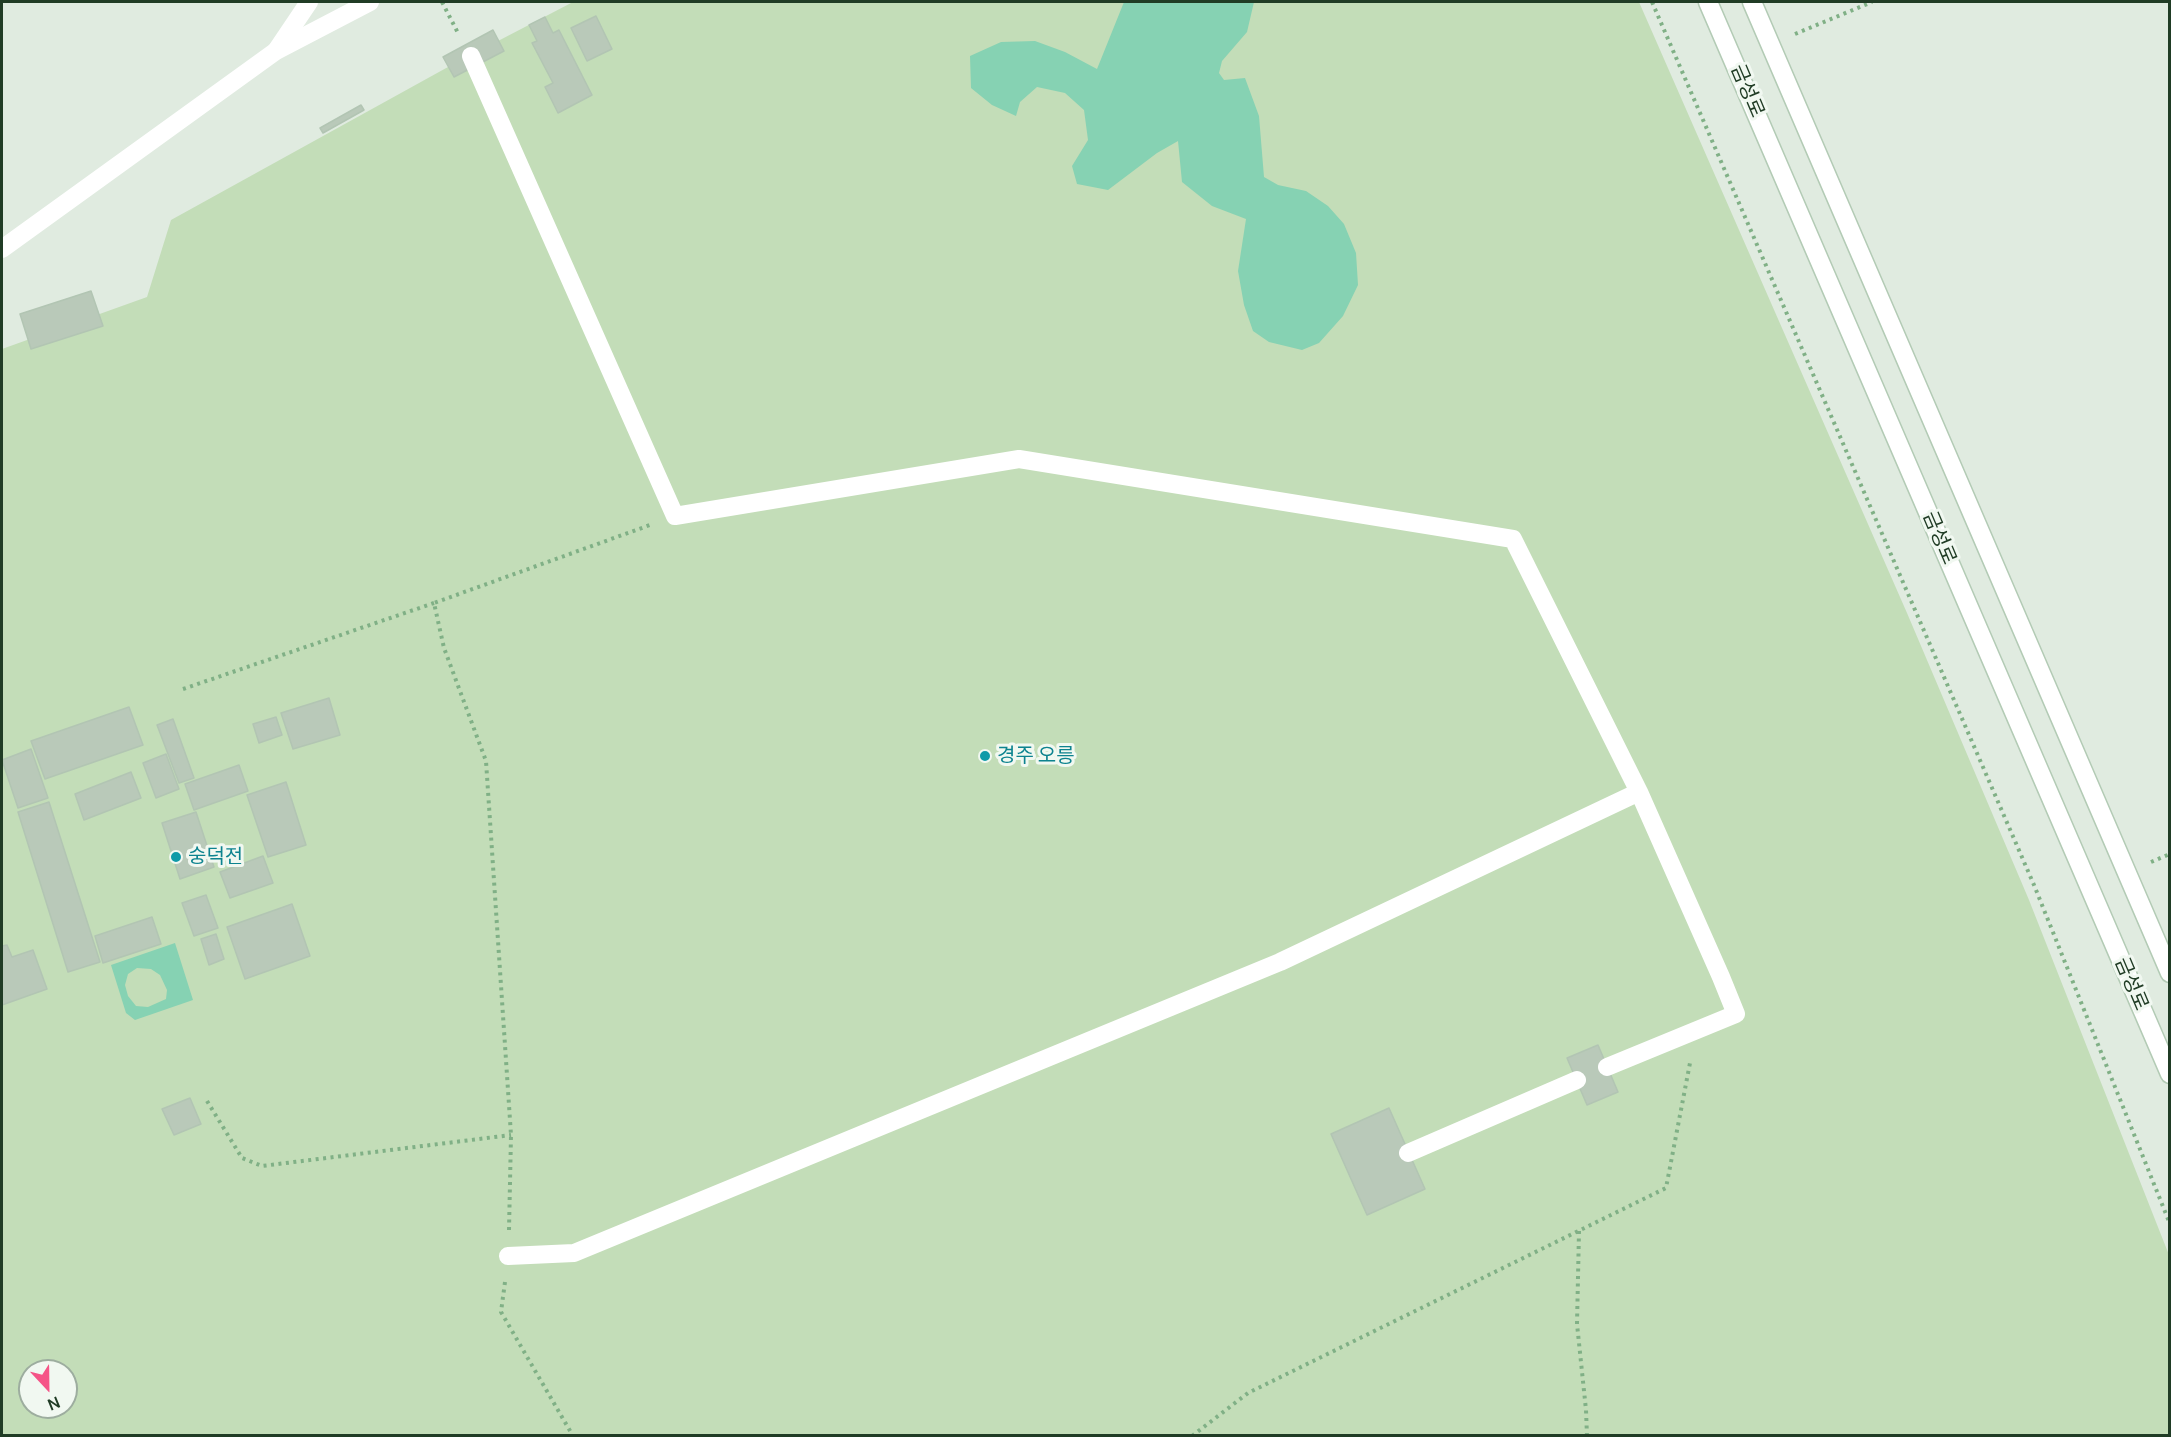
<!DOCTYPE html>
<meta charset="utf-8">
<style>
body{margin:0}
#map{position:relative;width:2171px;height:1437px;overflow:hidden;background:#e0ebe0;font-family:Manrope,sans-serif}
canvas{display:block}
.frame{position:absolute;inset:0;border:3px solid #203c25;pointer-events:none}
.north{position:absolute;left:18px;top:1359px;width:60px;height:60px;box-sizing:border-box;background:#f1f8f1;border:2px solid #9dad9f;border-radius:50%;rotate:158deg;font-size:16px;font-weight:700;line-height:24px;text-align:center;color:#203c25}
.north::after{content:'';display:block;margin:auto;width:21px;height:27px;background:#f55487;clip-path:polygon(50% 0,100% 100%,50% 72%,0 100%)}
</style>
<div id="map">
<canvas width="2171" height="1437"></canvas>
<div class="frame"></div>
<div class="north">N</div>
</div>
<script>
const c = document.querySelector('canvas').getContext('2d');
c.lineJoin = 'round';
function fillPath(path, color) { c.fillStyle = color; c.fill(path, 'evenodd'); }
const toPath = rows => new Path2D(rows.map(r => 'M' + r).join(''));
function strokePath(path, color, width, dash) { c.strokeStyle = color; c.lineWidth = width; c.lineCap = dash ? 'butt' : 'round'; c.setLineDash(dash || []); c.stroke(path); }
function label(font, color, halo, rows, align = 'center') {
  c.font = font + ' Manrope,"Noto Sans KR",sans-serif'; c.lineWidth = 6; c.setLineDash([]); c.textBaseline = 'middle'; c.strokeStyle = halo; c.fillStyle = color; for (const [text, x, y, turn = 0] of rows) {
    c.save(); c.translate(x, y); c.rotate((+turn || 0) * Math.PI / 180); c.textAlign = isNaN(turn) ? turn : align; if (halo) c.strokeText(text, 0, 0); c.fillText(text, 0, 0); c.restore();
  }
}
const green = toPath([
 [573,2,1639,2,1907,613,2029,900,2169,1255,2169,1435,2,1435,2,349,147,297,171,220,448,67],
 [30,1371,66,1371,66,1407,30,1407]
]);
const water = toPath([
 [1124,2,1254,2,1247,32,1222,61,1219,73,1224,80,1245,78,1259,116,1264,177,1278,185,1306,191,1328,206,1344,224,1356,253,1358,285,1343,316,1319,343,1302,350,1269,342,1253,331,1244,305,1238,271,1246,219,1212,206,1182,182,1178,141,1157,153,1108,190,1077,184,1072,166,1088,140,1084,110,1065,93,1037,87,1020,102,1016,116,992,105,971,88,970,56,1001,42,1035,41,1065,52,1097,69],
 [175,943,193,1000,135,1020,126,1013,111,965],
 [137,968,151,969,160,975,167,990,166,999,148,1007,136,1006,128,996,125,985,128,974]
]);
const building = toPath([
 [596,16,612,49,587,61,571,28,596,16],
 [545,17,553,33,559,30,592,95,558,113,545,87,553,83,532,43,537,41,529,25,545,17],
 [493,30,504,51,454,77,443,57,493,30],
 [361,105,364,110,323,133,320,128,361,105],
 [91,291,103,326,31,349,20,314,91,291],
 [329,698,340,735,293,749,281,713,329,698],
 [129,707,143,745,45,779,31,741,129,707],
 [276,717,282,735,259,743,253,724,276,717],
 [173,719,194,778,179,783,157,725,173,719],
 [31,749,48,798,18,808,2,760,31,749],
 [166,754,179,789,156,798,143,763,166,754],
 [239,765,248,791,194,810,185,784,239,765],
 [131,772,141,798,84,820,75,794,131,772],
 [286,782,306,845,268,857,247,795,286,782],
 [49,802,100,962,68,972,18,812,49,802],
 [196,812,214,867,180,879,162,823,196,812],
 [263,856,273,883,230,898,220,872,263,856],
 [206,895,218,928,194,936,182,903,206,895],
 [292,904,310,956,245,979,227,927,292,904],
 [152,917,161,944,103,963,95,936,152,917],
 [216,934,224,959,209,965,201,939,216,934],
 [7,945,12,957,33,950,47,989,2,1005,2,946,7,945],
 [1598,1045,1618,1092,1587,1105,1567,1058,1598,1045],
 [190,1098,201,1124,174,1135,162,1109,190,1098],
 [1389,1108,1425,1189,1367,1215,1331,1134,1389,1108]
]);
const path = toPath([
 [442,2,458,33],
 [1652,2,2034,885,2170,1224],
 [1795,34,1872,2],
 [183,689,434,603],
 [2151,862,2170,854],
 [207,1101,242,1158,262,1166,511,1135],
 [509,1230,511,1135,486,761,444,648,434,603,650,525],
 [1579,1231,1577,1324,1586,1410,1587,1436],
 [505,1282,501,1312,573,1436],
 [1192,1436,1248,1393,1666,1188,1690,1063]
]);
const lane = toPath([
 [276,51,309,2]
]);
const street = toPath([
 [471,56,675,516,1019,459,1513,539,1639,792,1721,977,1736,1014,1607,1067],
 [2,249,276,51,370,2],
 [1408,1153,1577,1080],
 [508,1256,574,1253,1280,962,1639,792]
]);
const secondary = toPath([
 [1708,2,2170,1074],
 [1752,2,2170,973]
]);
const markers = [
 [985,756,6,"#0f9aa8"],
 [176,857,6,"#0f9aa8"]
];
const streetNames = [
 ["금성로",1747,91,67],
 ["금성로",1939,538,67],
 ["금성로",2131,984,67]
];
const cultureNames = [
 ["경주 오릉",997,756],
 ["숭덕전",188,857]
];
fillPath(green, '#c3ddb8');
fillPath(water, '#86d2b3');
fillPath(building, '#b9c9b9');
strokePath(building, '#b2c5b3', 1.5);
strokePath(secondary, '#b3cbb5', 21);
strokePath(path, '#80b086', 4, [3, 4.5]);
strokePath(lane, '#fff', 18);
strokePath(street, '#fff', 18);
strokePath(secondary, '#fff', 18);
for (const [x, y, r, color] of markers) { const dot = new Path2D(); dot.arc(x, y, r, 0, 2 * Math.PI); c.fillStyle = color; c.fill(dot); strokePath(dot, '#f1f8f1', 2); }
label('20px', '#203c25', '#f1f8f1', streetNames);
label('20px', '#0d838f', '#f1f8f1', cultureNames, 'left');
</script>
